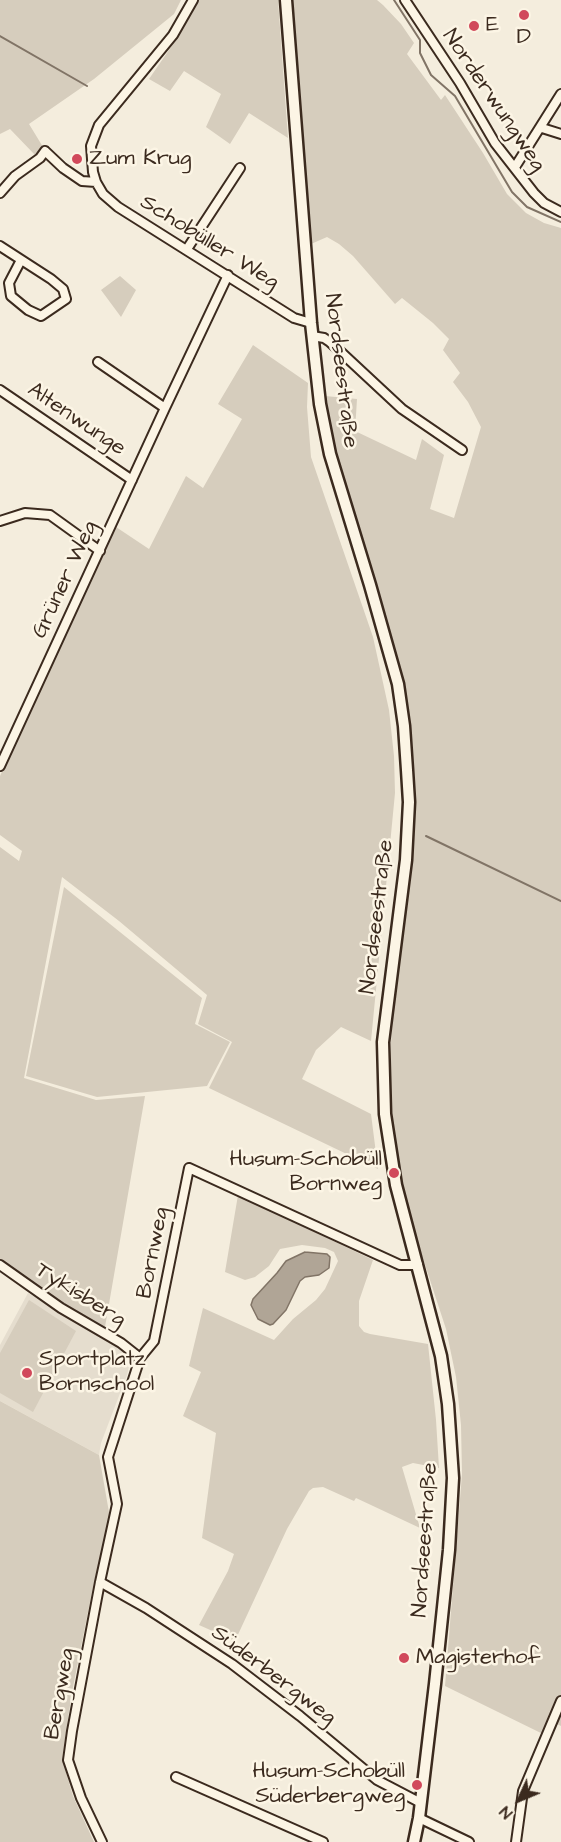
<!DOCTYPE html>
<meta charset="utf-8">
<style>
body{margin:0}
#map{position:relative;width:561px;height:1842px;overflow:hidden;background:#f4eddd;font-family:"Architects Daughter",sans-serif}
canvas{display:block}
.north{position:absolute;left:489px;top:1770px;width:60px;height:60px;-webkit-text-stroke:4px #fcf5e5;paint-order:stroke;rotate:226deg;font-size:16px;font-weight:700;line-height:24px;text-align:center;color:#3b2a1e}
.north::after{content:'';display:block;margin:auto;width:21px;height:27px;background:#3b2a1e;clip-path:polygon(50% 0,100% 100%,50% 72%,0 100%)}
</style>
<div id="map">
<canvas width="561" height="1842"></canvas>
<div class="north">N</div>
</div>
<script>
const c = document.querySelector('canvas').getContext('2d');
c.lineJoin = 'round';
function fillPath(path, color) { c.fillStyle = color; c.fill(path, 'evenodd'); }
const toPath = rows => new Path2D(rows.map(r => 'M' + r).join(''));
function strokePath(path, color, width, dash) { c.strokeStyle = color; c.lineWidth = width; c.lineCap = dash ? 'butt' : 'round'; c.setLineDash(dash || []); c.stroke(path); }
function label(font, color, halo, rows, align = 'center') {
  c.font = font + ' "Architects Daughter",sans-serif'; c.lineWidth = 5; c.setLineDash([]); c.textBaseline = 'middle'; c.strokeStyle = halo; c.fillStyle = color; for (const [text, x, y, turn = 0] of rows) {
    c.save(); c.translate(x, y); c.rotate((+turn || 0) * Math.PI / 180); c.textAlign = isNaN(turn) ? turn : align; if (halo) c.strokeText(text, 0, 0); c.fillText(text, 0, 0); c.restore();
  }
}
const built = toPath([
 [28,1293,117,1344,128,1352,131,1357,127,1375,101,1443,99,1455,0,1401,0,1345]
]);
const green = toPath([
 [0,0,181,0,174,14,94,79,29,124,43,147,35,155,10,129,0,134],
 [199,0,278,0,288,138,249,113,230,144,206,127,221,94,184,71,170,91,149,79,169,50],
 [293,0,377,0,383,5,401,24,414,43,407,54,441,100,445,95,483,153,507,194,526,213,544,223,561,228,561,1726,553,1722,547,1736,445,1686,462,1474,461,1425,456,1377,446,1329,410,1219,398,1159,391,1112,391,1042,395,993,412,860,415,804,414,769,403,681,338,464,329,428,325,396,357,399,355,431,416,460,422,439,444,455,430,509,454,518,481,427,468,402,453,382,460,373,443,350,449,339,433,323,402,298,395,304,353,256,339,244,327,237,311,244],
 [120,276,136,290,121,317,101,290],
 [253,345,308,383,307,407,311,457,373,637,389,710,394,756,395,793,371,1041,341,1027,316,1050,302,1079,371,1114,378,1169,209,1088,232,1042,198,1024,207,995,119,921,62,877,24,1078,96,1100,145,1096,105,1327,59,1301,0,1259,0,847,19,861,22,851,0,835,0,776,116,527,149,549,186,476,203,488,242,419,218,404],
 [64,887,202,998,195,1024,230,1042,207,1086,97,1097,26,1076],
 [238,1195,373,1260,359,1301,359,1326,364,1332,370,1334,428,1344,436,1420,439,1468,413,1463,402,1467,420,1528,356,1498,354,1501,323,1487,313,1488,309,1491,287,1529,235,1641,199,1625,228,1571,234,1554,202,1538,216,1433,183,1416,201,1372,189,1366,203,1308,274,1340,293,1319,316,1300,325,1289,338,1261,334,1252,325,1248,302,1245,280,1249,269,1266,255,1277,245,1280,225,1272],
 [29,1300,76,1331,33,1412,0,1393,0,1353],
 [0,1401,99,1455,110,1518,94,1582,72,1692,62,1759,73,1796,94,1842,0,1842]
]);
const water = toPath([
 [305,1252,327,1254,330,1257,329,1268,319,1275,305,1277,300,1281,286,1310,273,1324,270,1325,258,1319,251,1305,253,1299,277,1273,286,1261,305,1252]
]);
const stream = toPath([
 [394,0,420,40,420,53,431,75,455,96,512,192,527,207,561,222],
 [0,36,87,86],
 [426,836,561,901]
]);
const minor = toPath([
 [193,0,173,35,99,125,91,146,93,172,96,182,103,194,118,207,294,318,311,323],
 [405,0,460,83,495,143,534,193,544,203,561,212],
 [542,128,561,134],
 [515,167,561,94],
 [0,193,15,176,40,158,45,151,63,168,82,181,96,182],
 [0,246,51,279,63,289,66,299,41,316,28,310,11,296,9,283,21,260],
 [187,249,240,168],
 [312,336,324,338,330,342,402,409,462,450],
 [98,362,165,408],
 [0,390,132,480],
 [0,521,25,513,50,515,100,551],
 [0,766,165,408,228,275],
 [0,1265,61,1308,121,1343,140,1358],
 [100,1582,146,1608,232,1664,300,1716,377,1780,421,1803],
 [176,1777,323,1842],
 [419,1818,469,1842],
 [102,1842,81,1798,68,1760,72,1731,100,1582,117,1504,108,1457,140,1358,154,1341,189,1168,400,1265,418,1265],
 [516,1842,523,1791,561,1701]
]);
const major = toPath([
 [286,0,311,323,320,404,330,454,370,585,398,684,404,726,407,770,409,802,406,860,383,1042,385,1114,396,1185,441,1356,448,1404,453,1478,449,1550,435,1684,419,1818,414,1842]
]);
const markers = [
 [524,15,6,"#d1495b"],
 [474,26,6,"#d1495b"],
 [77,159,6,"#d1495b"],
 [394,1173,6,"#d1495b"],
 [27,1373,6,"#d1495b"],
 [404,1658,6,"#d1495b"],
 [417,1785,6,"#d1495b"]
];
const poiNames = [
 ["E",486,26],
 ["D",524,38,"center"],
 ["Zum Krug",89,159],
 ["Husum-Schobüll",382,1160,"right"],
 ["Bornweg",382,1185,"right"],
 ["Sportplatz",39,1360],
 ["Bornschool",39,1385],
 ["Magisterhof",416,1658],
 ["Husum-Schobüll",405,1772,"right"],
 ["Süderbergweg",405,1797,"right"]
];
const streetNames = [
 ["Norderwungweg",493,101,56],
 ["Schobüller Weg",209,243,32],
 ["Nordseestraße",340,371,83],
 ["Altenwunge",76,420,34],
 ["Grüner Weg",66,580,-65],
 ["Nordseestraße",378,917,-83],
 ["Bornweg",154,1253,-79],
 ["Tykisberg",80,1296,32],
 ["Nordseestraße",426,1540,-86],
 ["Süderbergweg",273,1676,37],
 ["Bergweg",61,1694,-80]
];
fillPath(built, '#e5ddce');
fillPath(green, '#d6cdbd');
fillPath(water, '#b0a596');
strokePath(water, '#817466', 1.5);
strokePath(stream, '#817466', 2);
strokePath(minor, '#3b2a1e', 12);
strokePath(major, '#3b2a1e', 15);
strokePath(minor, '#fcf5e5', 8);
strokePath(major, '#fcf5e5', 10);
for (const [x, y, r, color] of markers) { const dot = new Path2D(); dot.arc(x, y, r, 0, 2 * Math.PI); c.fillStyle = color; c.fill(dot); strokePath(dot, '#fcf5e5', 2); }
label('22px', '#3b2a1e', '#fcf5e5', poiNames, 'left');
label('22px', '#3b2a1e', '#fcf5e5', streetNames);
</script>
